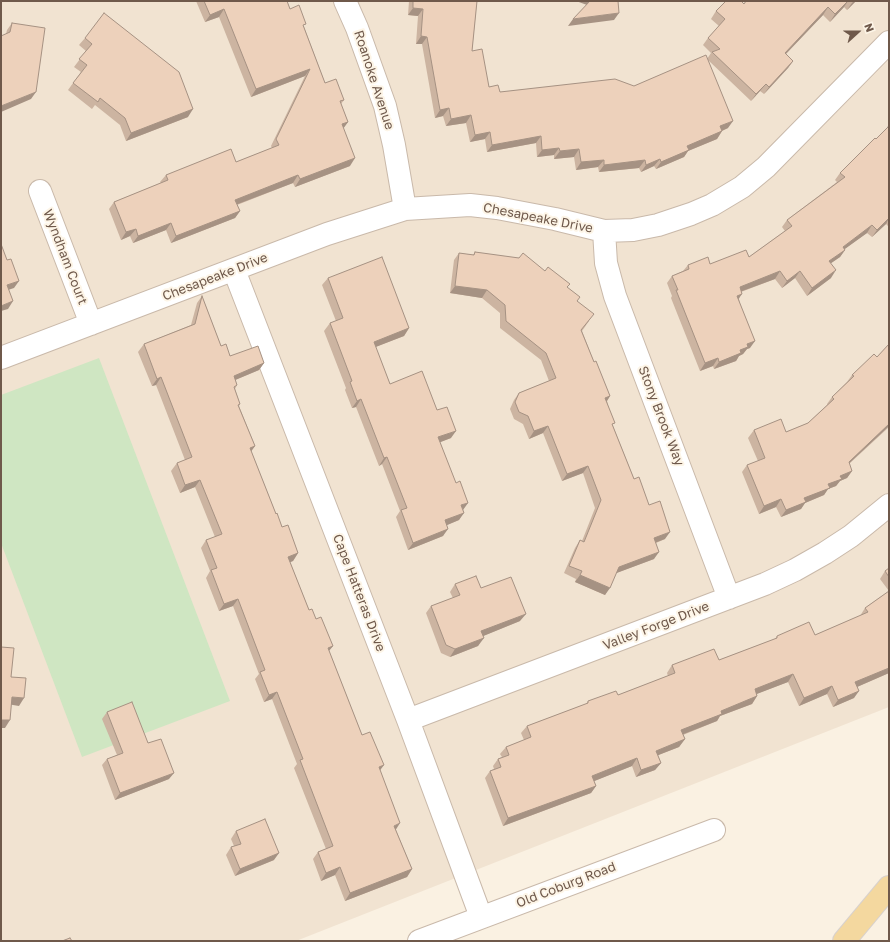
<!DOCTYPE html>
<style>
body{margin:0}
#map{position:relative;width:890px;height:942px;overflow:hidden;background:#faf1e2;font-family:"Golos Text",sans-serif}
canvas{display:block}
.frame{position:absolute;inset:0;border:2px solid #6f594b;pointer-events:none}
.north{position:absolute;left:838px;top:12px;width:40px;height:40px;-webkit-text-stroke:3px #fdf5e7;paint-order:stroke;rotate:69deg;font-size:11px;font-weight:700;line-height:16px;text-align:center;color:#6f594b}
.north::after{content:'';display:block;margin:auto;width:14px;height:18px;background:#6f594b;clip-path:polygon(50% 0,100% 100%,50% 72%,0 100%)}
</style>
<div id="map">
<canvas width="890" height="942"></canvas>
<div class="frame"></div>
<div class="north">N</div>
</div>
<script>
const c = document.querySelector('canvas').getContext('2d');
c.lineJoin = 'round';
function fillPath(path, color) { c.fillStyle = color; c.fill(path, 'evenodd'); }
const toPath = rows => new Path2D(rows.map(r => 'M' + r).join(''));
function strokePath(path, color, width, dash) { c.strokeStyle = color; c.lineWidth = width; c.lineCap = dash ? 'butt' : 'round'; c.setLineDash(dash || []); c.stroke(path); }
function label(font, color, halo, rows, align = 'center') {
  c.font = font + ' "Golos Text",sans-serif'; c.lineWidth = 4; c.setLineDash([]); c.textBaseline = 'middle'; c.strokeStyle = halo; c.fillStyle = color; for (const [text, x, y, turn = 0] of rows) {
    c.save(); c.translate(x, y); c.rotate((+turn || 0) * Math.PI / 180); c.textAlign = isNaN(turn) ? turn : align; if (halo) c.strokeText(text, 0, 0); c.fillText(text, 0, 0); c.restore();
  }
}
const residential = toPath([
 [1,1,889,1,889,707,296,941,1,941]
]);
const green = toPath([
 [99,358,230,701,82,757,1,543,1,395]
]);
const minor = toPath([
 [345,1,357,28,385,106,394,145,405,209],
 [40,191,91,324],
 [604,231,606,263,615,296,729,598],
 [234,270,408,720,481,917],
 [1,358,327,234,405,209,470,205,497,208,555,219,604,231,633,230,658,225,691,214,712,205,742,187,766,167,889,42],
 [408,720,765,584,795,570,825,553,851,536,889,505],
 [419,941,714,830]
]);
const major = toPath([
 [844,941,889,887]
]);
const wall = toPath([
 [196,1,287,1,290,9,304,27,325,83,344,100,341,104,348,122,343,128,350,166,295,187,293,183,237,205,240,211,235,218,171,243,166,230,133,243,130,236,121,240,109,209,114,202,161,183,160,182,166,175,236,162,272,148,271,146,305,76,251,97,219,17,205,22],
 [409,1,477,1,472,51,489,87,500,92,634,86,707,59,711,53,703,45,708,38,719,26,711,19,716,11,744,4,746,1,856,1,847,10,844,7,830,22,823,15,786,54,793,61,788,68,764,94,760,91,751,101,708,60,728,128,722,131,717,139,688,151,684,157,656,169,654,166,641,172,639,168,599,172,598,167,576,170,574,157,554,159,554,155,537,157,536,143,487,152,485,139,470,142,466,123,446,126,443,116,435,118,422,44,416,44,418,16,408,15],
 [12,23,31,99,6,34,7,30],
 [85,38,188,117,126,141,120,125,95,105,92,109,68,90,81,72,74,67,86,51,79,45],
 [889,128,889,227,886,224,872,237,867,233,844,249,845,250,840,257,831,263,831,278,807,296,795,278,782,288,775,279,741,292,739,299,750,348,747,349,743,354,739,356,736,361,714,369,713,366,700,371,671,298,672,296,667,283,672,276,683,271,688,265,710,264,749,257,785,231,782,227,787,220,837,182,835,180,840,173,876,139],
 [475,252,545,271,567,287,577,301,589,321,582,331,594,362,610,396,607,401,613,426,634,479,649,505,665,539,656,543,654,559,616,573,605,595,575,582,576,579,564,573,575,548,580,540,582,541,595,508,583,473,562,481,543,433,529,439,523,424,514,419,510,409,514,400,519,393,549,381,541,360,500,328,500,313,482,298,450,293,454,260,459,253,473,255],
 [328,278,409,328,404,336,375,347,390,384,437,410,451,438,440,442,463,510,459,520,447,525,443,536,408,550,396,517,400,511,382,464,379,466,356,407,352,408,345,390,346,388,324,331,330,323,336,321,322,285],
 [202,296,221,346,230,356,264,363,259,370,235,380,237,385,235,389,240,404,239,406,255,446,251,451,276,514,282,527,298,553,293,561,290,562,309,610,316,619,333,646,329,651,362,735,380,771,396,830,412,869,407,877,345,901,335,875,321,881,313,859,318,852,326,849,294,768,297,764,272,699,264,702,255,679,259,674,233,606,219,611,206,578,210,571,201,548,206,540,215,537,195,487,180,493,171,471,177,463,185,460,156,385,152,386,138,352,144,344,191,325,197,303],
 [889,344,889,427,849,464,852,471,847,478,840,481,836,486,828,489,824,495,805,503,801,509,781,517,776,507,759,514,742,472,747,465,758,461,748,438,754,430,786,432,808,423,827,405,827,404,832,397,847,382,852,375,877,357],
 [889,568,889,673,857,687,854,698,833,707,827,694,799,706,788,682,756,694,757,696,752,704,720,716,717,721,683,735,685,739,679,747,658,755,661,763,655,770,636,777,632,766,594,781,596,786,591,793,503,826,485,778,490,771,494,769,493,766,498,759,502,757,500,754,506,747,524,740,521,733,527,726,586,704,588,701,618,695,668,676,667,673,672,665,719,660,775,639,777,636,815,635,860,616,865,608,889,591,880,579,885,571],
 [455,584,481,588,520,621,483,636,478,646,450,657,441,653,426,613,431,606,453,598,450,592],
 [107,712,148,743,169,779,115,800,102,765,107,759,117,755,102,719],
 [236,831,274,860,235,876,226,855,231,847,234,846,231,839]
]);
const shadedWall = toPath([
 [576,1,590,1,587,5],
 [848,1,844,7,830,22,835,14],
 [854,1,856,1,847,10,852,3],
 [828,7,823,15,779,61,785,53],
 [413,8,423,9,418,16,408,15],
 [224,9,219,17,205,22,210,15],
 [619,13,614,20,568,26,573,19],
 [421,36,427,37,422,44,416,44],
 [793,61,788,68,764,94,769,87],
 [310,69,305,76,251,97,256,89],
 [766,84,760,91,751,101,756,94],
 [36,92,31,99,1,112,1,106],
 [449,108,443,116,435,118,440,110],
 [193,109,188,117,126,141,131,133],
 [471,115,466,123,446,126,451,119],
 [733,121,728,128,715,134,720,126],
 [348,122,343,129,342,124],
 [722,131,717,139,688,151,684,157,656,169,661,162,687,146],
 [490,132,485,139,470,142,475,135],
 [541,136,536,143,487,152,492,145],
 [559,148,554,155,537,157,542,150],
 [579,149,574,157,554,159,560,151],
 [355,158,350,166,295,187,300,179],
 [660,159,654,166,641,172,646,165],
 [604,160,598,167,576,170,581,162],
 [645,160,639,168,599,172,604,165],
 [298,175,293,183,230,207,235,200],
 [240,211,235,218,171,243,176,236],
 [889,218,886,224,872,237,877,230],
 [171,223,166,230,133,243,138,236],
 [872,225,867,233,838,254,843,247],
 [136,229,130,236,121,240,126,232],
 [845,250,840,257,824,268,829,261],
 [836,270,831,278,807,296,812,288],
 [780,271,775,279,734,294,740,287],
 [800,271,795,278,782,288,787,281],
 [19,281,14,288,2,292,7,285],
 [455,286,487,290,482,298,450,293],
 [742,294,737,301,737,296],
 [13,301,8,309,1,311,1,306],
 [409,328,404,336,368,350,374,342],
 [755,341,750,348,747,349,743,354,739,356,736,361,714,369,719,362,740,350,747,344],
 [718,358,713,366,700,371,705,363],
 [264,363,259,370,228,383,234,376],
 [161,377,156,385,152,386,157,379],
 [610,396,605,404,605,398],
 [361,399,356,407,352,408,357,401],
 [889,424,889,426,843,469,849,462],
 [548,426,543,433,529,439,534,431],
 [456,431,451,438,433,445,438,437],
 [255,446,250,453,250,448],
 [387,457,382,464,379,466,384,458],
 [588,466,583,473,562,481,567,474],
 [852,471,847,478,840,481,836,486,828,489,824,495,805,503,801,509,781,517,786,510,804,498,828,484,840,476],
 [200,480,195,487,180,493,185,485],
 [781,499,776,507,759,514,764,506],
 [468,503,463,510,461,505],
 [464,513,459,520,440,528,445,520],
 [448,529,443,536,408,550,413,543],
 [670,532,665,539,649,545,654,538],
 [659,552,654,559,614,574,619,567],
 [298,553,293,561,283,565,288,557],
 [580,575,610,588,605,595,575,582],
 [238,599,233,606,219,611,224,604],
 [526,614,520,621,476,639,481,631],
 [484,638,478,646,450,657,455,649],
 [333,646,327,653,328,648],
 [889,668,889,673,850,690,855,682],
 [793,674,788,682,749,697,755,689],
 [832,686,827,694,799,706,804,698],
 [859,691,854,698,833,707,838,700],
 [277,692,272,699,264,702,269,695],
 [757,696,752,704,720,716,717,721,676,737,681,730,721,711],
 [12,697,24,698,19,706,7,704],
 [1,720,10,720,5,728,1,728],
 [685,739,679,747,651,758,656,751],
 [637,758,632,766,587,784,592,776],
 [661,763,655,770,636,777,641,770],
 [384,765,378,773,379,767],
 [174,773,169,779,115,800,120,793],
 [596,786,591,793,503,826,508,818],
 [400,823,395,831,394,826],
 [279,853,274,860,235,876,240,869],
 [340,867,335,875,321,881,326,873],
 [412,869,407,877,345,901,350,893]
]);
const building = toPath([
 [204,1,287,1,290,9,299,5,306,24,303,25,325,83,336,79,344,100,340,101,348,122,342,124,355,158,300,179,298,175,235,200,240,211,176,236,171,223,138,236,136,229,126,232,114,202,168,180,166,175,231,149,236,162,279,145,276,139,310,69,256,89,224,9,210,15,204,1],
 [413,1,477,1,472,51,482,49,489,87,498,85,500,92,615,79,634,86,706,55,733,121,720,126,722,131,687,146,689,150,661,162,660,159,646,165,645,160,604,165,604,160,581,162,579,149,560,151,559,148,542,150,541,136,492,145,490,132,475,135,471,115,451,119,449,108,440,110,427,37,421,36,423,9,413,8,413,1],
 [590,1,618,1,619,13,573,19,590,1],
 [726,1,741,1,744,4,746,1,848,1,835,14,828,7,785,53,793,61,769,87,766,84,756,94,712,52,720,49,708,38,725,19,716,11,726,1],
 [104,13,179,72,193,109,131,133,125,118,100,98,98,102,73,83,87,65,79,59,92,44,85,38,104,13],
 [12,23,45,28,36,92,1,106,1,36,10,32,12,23],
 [888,127,889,128,889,218,877,230,872,225,843,247,845,250,829,261,836,270,812,288,800,271,787,281,780,271,740,287,742,294,737,296,755,341,747,344,748,347,740,350,741,353,719,362,718,358,705,363,676,290,678,290,672,276,689,269,688,265,708,257,710,264,746,250,749,257,792,226,787,220,845,177,840,173,875,138,876,139,888,127],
 [1,244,7,260,11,259,19,281,7,285,13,301,1,306,1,244],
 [475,252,519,258,523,253,545,271,548,267,570,284,567,287,580,297,577,301,594,314,581,330,594,362,596,361,610,396,605,398,615,423,612,424,634,479,639,477,649,505,660,501,670,532,654,538,659,552,619,567,610,588,580,575,582,571,569,566,580,540,584,542,601,500,588,466,567,474,548,426,534,431,528,416,519,412,515,402,519,393,556,378,546,353,506,321,505,305,487,290,455,286,459,253,474,255,475,252],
 [382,257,409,328,374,342,390,384,422,371,437,410,447,407,456,431,438,437,456,483,460,481,468,503,461,505,464,513,445,520,448,529,413,543,401,510,407,508,387,457,384,458,361,399,357,401,350,382,352,381,330,323,343,318,328,278,382,257],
 [202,296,221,346,226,344,230,356,258,346,264,363,234,376,237,385,234,387,240,404,238,405,255,446,250,448,276,514,277,513,282,527,288,525,298,553,288,557,309,610,312,609,316,619,321,617,333,646,328,648,362,735,370,732,384,765,379,767,400,823,394,826,412,869,350,893,340,867,326,873,318,852,333,846,300,760,303,759,277,692,269,695,260,672,265,670,238,599,224,604,211,570,217,568,206,540,222,534,200,480,185,485,177,463,192,457,161,377,157,379,144,344,195,324,202,296],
 [889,344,889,424,849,462,852,471,840,476,842,479,828,484,830,488,804,498,806,502,786,510,781,499,764,506,747,465,765,458,754,430,781,419,786,432,808,423,834,399,832,397,854,376,852,375,874,354,877,357,889,344],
 [889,568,889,577,885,571,889,568],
 [476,576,481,588,511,577,526,614,481,631,484,638,455,649,446,645,431,606,460,595,455,584,476,576],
 [889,591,889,668,855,682,859,691,838,700,832,686,804,698,793,674,755,689,757,696,721,711,722,714,681,730,685,739,656,751,661,763,641,770,637,758,592,776,596,786,508,818,490,771,501,767,498,759,509,755,506,747,531,737,527,726,588,703,588,701,616,691,618,695,675,673,672,665,714,649,719,660,777,638,777,636,809,622,815,635,868,612,865,608,889,591],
 [1,647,14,648,11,677,26,678,24,698,12,697,10,720,1,720,1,647],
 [132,702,148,743,161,739,174,773,120,793,107,759,123,753,107,712,132,702],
 [265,819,279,853,240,869,231,847,241,844,236,831,265,819],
 [70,938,72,941,62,941,70,938]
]);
const streetNames = [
 ["Roanoke Avenue",374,80,72],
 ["Chesapeake Drive",538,218,11],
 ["Wyndham Court",65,257,69],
 ["Chesapeake Drive",215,277,-21],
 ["Stony Brook Way",661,416,69],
 ["Cape Hatteras Drive",359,593,69],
 ["Valley Forge Drive",656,626,-21],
 ["Old Coburg Road",566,885,-21]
];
fillPath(residential, '#f1e3d1');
fillPath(green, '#cfe6c2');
strokePath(minor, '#c9b9aa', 24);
strokePath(major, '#d7d1cd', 24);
strokePath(minor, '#fff', 22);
strokePath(major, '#f4d89f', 22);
fillPath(wall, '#ccb4a1');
fillPath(shadedWall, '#a69283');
fillPath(building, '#edd1bb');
strokePath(building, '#a69283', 1);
label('13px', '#6f594b', '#fdf5e7', streetNames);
</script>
